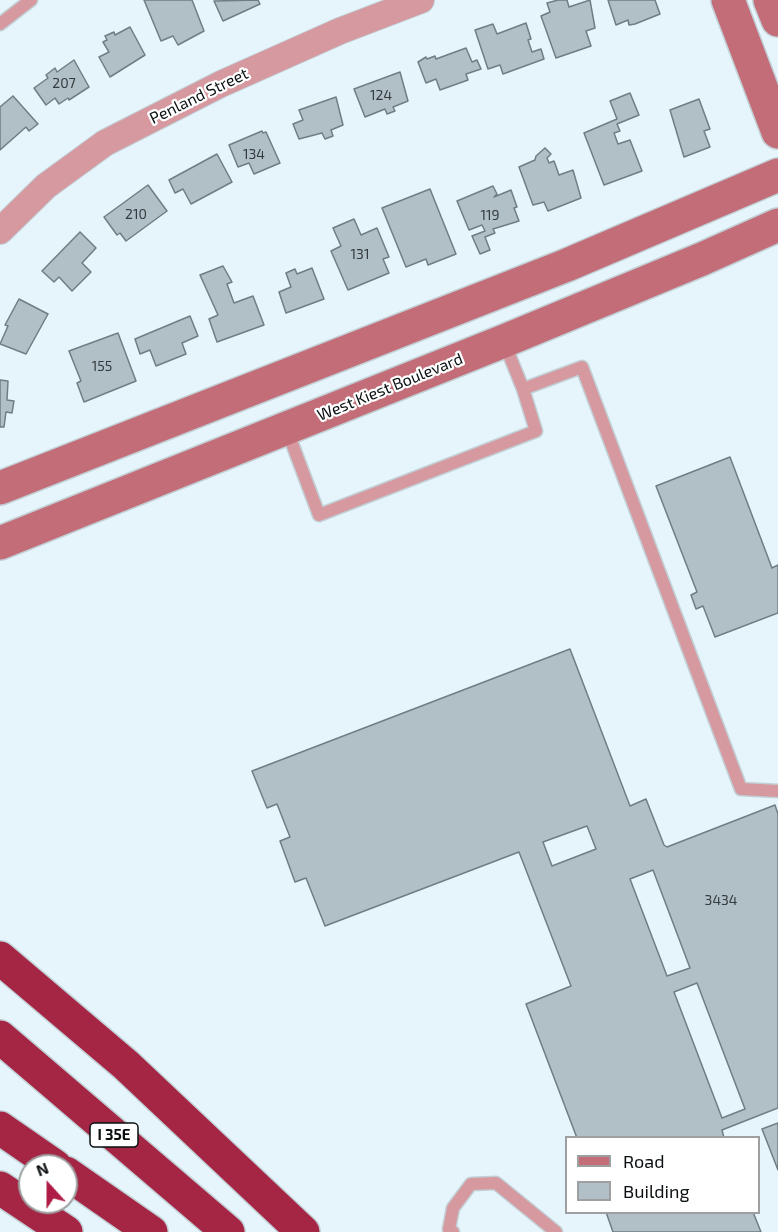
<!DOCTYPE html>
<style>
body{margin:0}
#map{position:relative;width:778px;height:1232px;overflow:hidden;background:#e5f5fb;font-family:"Exo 2",sans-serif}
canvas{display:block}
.legend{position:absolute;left:565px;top:1136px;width:195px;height:78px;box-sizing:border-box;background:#fff;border:2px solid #9d9fa0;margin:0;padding:8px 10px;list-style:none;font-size:18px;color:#0a0f11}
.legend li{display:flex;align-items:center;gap:12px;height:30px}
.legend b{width:30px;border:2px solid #9d9fa0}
.north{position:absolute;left:18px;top:1154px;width:60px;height:60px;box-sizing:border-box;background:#fff;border:2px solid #9d9fa0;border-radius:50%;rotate:339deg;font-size:16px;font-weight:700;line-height:24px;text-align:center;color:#0a0f11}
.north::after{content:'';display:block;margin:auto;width:21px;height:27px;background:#ae1b44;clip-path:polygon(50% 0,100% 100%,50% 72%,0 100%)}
</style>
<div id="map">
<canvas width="778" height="1232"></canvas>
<ul class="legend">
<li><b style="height:8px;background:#c36d78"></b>Road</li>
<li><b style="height:16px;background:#b1c0c6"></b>Building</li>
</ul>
<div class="north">N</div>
</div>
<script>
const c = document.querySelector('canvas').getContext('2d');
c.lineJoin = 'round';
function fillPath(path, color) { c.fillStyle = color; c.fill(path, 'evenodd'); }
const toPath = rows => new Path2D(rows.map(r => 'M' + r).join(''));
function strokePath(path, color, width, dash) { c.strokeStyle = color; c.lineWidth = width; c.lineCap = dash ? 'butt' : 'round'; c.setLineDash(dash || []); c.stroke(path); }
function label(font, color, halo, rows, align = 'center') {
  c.font = font + ' "Exo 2",sans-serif'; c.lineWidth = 4.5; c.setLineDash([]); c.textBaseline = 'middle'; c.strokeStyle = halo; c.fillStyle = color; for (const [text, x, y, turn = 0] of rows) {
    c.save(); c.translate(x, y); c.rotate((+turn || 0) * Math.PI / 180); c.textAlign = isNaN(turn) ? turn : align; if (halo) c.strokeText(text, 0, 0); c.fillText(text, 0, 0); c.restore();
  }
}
const building = toPath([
 [144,0,192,0,204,31,178,45,173,36,161,41,144,0],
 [258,0,260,4,223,21,214,1,258,0],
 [558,0,567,0,569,7,590,0,595,28,586,31,591,46,556,58,541,16,550,12,547,3,558,0],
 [608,0,655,0,660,14,635,24,629,25,628,20,616,25,608,0],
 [526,23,531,39,528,40,532,52,541,49,544,59,503,74,500,65,488,69,475,30,493,24,497,34,526,23],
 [130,27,145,55,110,77,99,57,109,52,103,42,107,40,105,36,114,32,115,35,130,27],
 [466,48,472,62,477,60,481,69,466,74,468,80,440,90,436,79,426,83,418,62,426,57,427,59,435,56,436,59,466,48],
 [74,60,89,87,69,100,68,98,59,104,55,98,46,105,34,88,48,78,46,75,55,68,57,72,74,60],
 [400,72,408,101,393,107,395,111,387,114,385,109,365,117,354,89,400,72],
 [630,93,639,115,617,124,620,131,614,133,618,144,630,140,642,171,604,185,584,133,617,119,610,101,630,93],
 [13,96,38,124,29,131,26,127,0,150,0,107,13,96],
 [336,97,343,125,331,130,333,136,325,139,322,133,299,139,293,124,303,120,299,110,336,97],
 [699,99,710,129,704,131,710,147,684,157,670,110,699,99],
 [262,131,263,133,266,132,280,163,254,174,249,163,238,167,229,145,262,131],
 [545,148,551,154,547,158,549,163,554,161,559,175,573,170,581,198,548,211,544,202,533,205,519,167,535,160,536,156,545,148],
 [217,154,232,182,191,204,183,189,175,193,169,180,217,154],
 [148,185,167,211,126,241,120,233,117,235,104,217,148,185],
 [493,186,497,194,494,197,511,190,517,207,514,208,519,221,493,229,495,233,485,237,490,250,480,254,472,236,485,231,482,225,469,230,457,201,493,186],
 [430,189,456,254,428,265,426,259,406,267,382,208,430,189],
 [354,219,361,235,377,228,389,257,383,259,389,273,348,290,331,251,341,246,333,228,354,219],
 [80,232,96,248,82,263,91,272,72,291,59,277,54,282,42,271,80,232],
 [223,266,232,282,227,284,234,303,253,296,264,325,217,342,209,319,218,315,200,275,223,266],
 [312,268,324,299,286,313,279,292,291,287,286,273,295,269,297,274,312,268],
 [19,299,48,314,26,354,0,344,8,326,5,325,19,299],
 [190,316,198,336,182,343,186,354,156,366,150,350,140,354,135,339,190,316],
 [118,333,136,381,84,402,77,383,81,381,69,351,118,333],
 [0,380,8,381,7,400,14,401,12,413,6,412,4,427,0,427,0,380],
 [730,457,772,568,778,565,778,613,715,637,703,606,696,609,691,595,697,592,656,486,730,457],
 [570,649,630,806,646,799,664,845,667,847,775,805,778,814,778,1108,722,1130,724,1138,577,1138,526,1004,571,986,519,852,325,926,306,878,295,882,280,841,290,837,277,804,267,808,252,771,570,649],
 [587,826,596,849,552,866,543,842,587,826],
 [653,870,690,968,667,976,630,879,653,870],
 [697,983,745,1109,722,1118,674,992,697,983],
 [778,1123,778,1170,762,1129,778,1123],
 [606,1212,753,1212,761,1232,613,1232,606,1212]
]);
const lane = toPath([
 [0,24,31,0],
 [504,342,523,389,582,367,741,789,778,791],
 [287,430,319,515,536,431,523,389],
 [453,1232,449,1229,453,1208,471,1184,496,1183,556,1232]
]);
const street = toPath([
 [0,231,46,186,105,143,221,84,340,31,421,0]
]);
const secondary = toPath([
 [728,0,778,132],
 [770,0,778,20],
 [0,488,567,265,778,175],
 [0,543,504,341,702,259,778,225]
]);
const highway = toPath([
 [0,958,126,1065,303,1232],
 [0,1037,228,1232],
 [0,1128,55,1166],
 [66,1173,151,1232],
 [0,1188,66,1232]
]);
const numberNames = [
 ["207",64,83],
 ["124",381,95],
 ["134",254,154],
 ["210",136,214],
 ["119",490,215],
 ["131",360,254],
 ["155",102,366],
 ["3434",721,900]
];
const shields = [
 [114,1135,48]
];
const shieldNames = [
 ["I 35E",114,1135]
];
const streetNames = [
 ["Penland Street",199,96,-26],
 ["West Kiest Boulevard",390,387,-22]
];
fillPath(building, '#b1c0c6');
strokePath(building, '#707e83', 1.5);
strokePath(lane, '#c2d0d6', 15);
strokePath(street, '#c2d0d6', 28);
strokePath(secondary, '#c2d0d6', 36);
strokePath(highway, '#c2d0d6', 36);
strokePath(lane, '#d699a0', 12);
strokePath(street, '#d699a0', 26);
strokePath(secondary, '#c36d78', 33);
strokePath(highway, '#a42644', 33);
label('14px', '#343b3e', null, numberNames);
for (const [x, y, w] of shields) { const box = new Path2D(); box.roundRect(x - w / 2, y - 12, w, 24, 4.5); c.fillStyle = '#fff'; c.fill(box); strokePath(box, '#0a0f11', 1.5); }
label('bold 15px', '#0a0f11', null, shieldNames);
label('16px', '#0a0f11', '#fff', streetNames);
</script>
